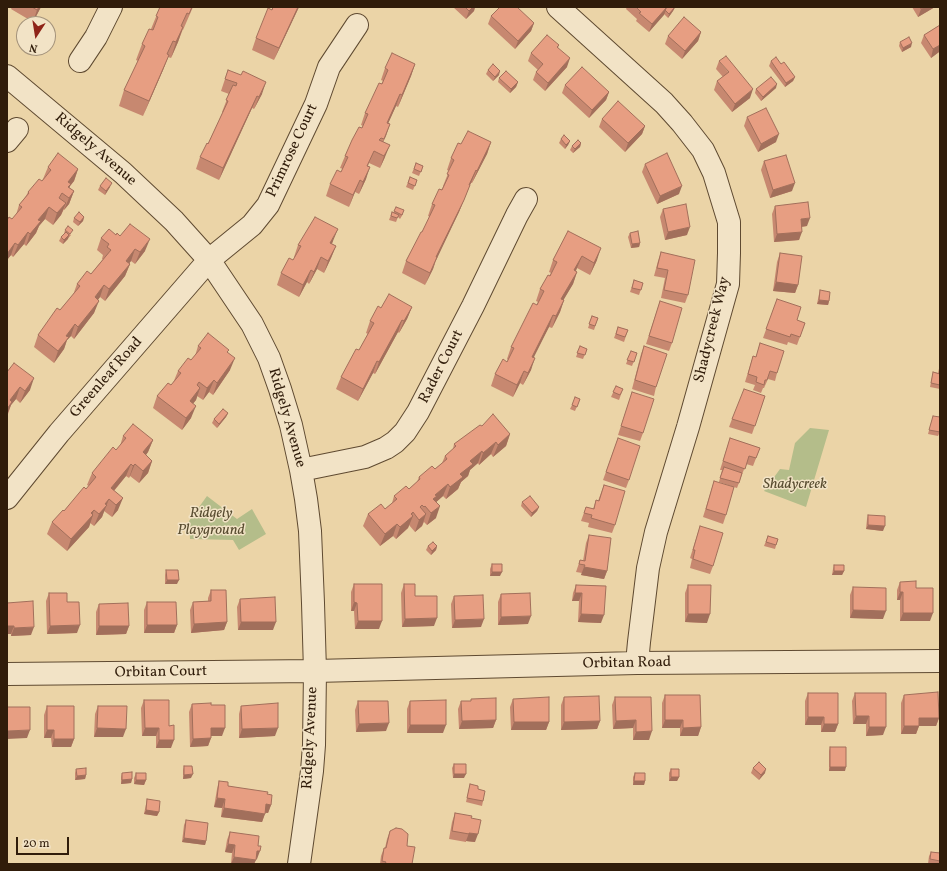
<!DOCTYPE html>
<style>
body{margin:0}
#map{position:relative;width:947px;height:871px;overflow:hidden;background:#ebd4a7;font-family:Vollkorn,serif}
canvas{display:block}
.frame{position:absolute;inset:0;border:8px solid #301c0a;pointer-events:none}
.north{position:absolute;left:16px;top:16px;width:40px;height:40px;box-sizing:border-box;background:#f2e3c6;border:1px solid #a4937b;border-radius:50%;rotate:192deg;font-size:11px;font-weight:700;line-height:16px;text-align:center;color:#301c0a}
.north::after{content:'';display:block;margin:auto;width:14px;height:18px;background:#8f2418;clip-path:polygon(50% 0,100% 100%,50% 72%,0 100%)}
.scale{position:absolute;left:16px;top:837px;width:53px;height:18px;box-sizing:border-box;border:2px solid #301c0a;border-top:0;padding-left:5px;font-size:12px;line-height:14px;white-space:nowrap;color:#301c0a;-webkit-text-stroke:3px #f2e3c6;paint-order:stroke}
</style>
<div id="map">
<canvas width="947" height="871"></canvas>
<div class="frame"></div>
<div class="north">N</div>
<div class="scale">20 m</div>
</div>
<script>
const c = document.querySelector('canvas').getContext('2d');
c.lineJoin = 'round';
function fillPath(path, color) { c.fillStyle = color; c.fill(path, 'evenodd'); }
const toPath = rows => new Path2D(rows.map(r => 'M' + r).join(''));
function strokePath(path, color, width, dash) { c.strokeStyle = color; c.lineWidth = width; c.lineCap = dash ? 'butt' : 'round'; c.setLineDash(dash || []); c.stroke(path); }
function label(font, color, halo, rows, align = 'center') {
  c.font = font + ' Vollkorn,serif'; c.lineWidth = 3; c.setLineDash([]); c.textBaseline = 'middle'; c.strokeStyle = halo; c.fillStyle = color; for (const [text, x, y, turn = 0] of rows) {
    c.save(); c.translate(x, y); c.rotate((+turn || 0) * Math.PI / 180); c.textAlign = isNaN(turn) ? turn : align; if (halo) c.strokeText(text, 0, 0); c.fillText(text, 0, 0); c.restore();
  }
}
const green = toPath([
 [810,428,829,430,806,507,764,491,780,469,789,470,795,443],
 [207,496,237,519,252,509,266,534,239,550,233,540,190,539,189,521]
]);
const minor = toPath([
 [558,7,664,103,682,123,703,150,714,173,729,222,729,253,728,284,688,427,656,532,648,568,639,642,637,663],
 [80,61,96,37,111,7],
 [7,76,123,173,174,221,209,260,252,324,269,358,280,389,291,425,301,470,306,499,310,531,313,603,315,671,314,745,312,771,299,864],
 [7,141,17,129],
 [301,470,365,457,386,448,395,442,405,432,418,412,473,306,517,215,526,199],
 [7,498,59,433,209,260,252,225,268,205,316,104,329,67,357,25],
 [7,674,315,671,637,663,940,661]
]);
const wall = toPath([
 [12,7,44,7,43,8,41,7,33,22,11,9],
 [160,7,193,7,183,30,183,29,178,42,171,58,168,57,163,70,143,116,119,106,124,90,138,61,136,60,142,44,151,29],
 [273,7,299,7,274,60,252,50,256,38],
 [453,7,475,7,474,11,466,19],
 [627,7,675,7,673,11,668,18,664,14,649,32,636,21,637,19,626,9],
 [912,7,935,7,918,17],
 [491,16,534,23,531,31,515,49,488,24],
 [940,25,940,54,939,52,931,58,921,43,924,35],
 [701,32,698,41,682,59,665,44,668,36],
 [900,42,911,47,902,52,899,46],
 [559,45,558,48,567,67,545,91,533,80,536,72,538,70,528,61,531,53],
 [719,61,750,98,732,112,714,90,717,81,723,77,716,69],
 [771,61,781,64,795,77,793,81,785,87,769,66],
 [415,64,411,76,398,107,396,106,388,123,390,124,383,142,385,157,380,168,369,163,368,166,366,179,359,194,355,192,349,207,326,196,330,184,341,172,343,169,340,168,345,156,363,126,361,125,365,113,383,81,381,80,385,68],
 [228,70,262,94,254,109,252,108,219,180,196,169,200,157,208,144,223,112,222,112,229,94,221,91],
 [488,70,499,75,493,81,486,74],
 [499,78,518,82,516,87,510,93,498,82],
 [565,85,609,92,606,100,589,118,562,93],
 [776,88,761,101,755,93,756,89],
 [747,117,776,142,758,152,744,126],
 [602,119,645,126,642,134,625,152,599,127],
 [561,139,570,141,568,145,565,149,559,143],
 [491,142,487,154,472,183,471,183,470,185,459,212,437,257,433,269,425,285,402,273,406,261,430,217,428,216,432,204,443,187,443,186,449,171,447,170,451,158,461,144],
 [581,143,580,147,573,153,570,150,572,146],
 [764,161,792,191,770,198,761,170],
 [416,163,423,166,419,176,412,173],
 [645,164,679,194,657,204,642,172],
 [48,167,78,169,74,181,70,186,69,188,74,191,69,204,64,210,64,209,61,215,53,225,45,219,39,226,36,233,26,246,24,244,13,257,11,255,7,260,7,220,12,219,16,215,19,205,26,196,28,192,42,181,43,179],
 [410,177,417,180,413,190,406,187],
 [100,186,110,187,105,195,98,190],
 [775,206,807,226,802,227,799,240,774,242,772,214],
 [396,207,403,214,400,219,398,217,396,222,389,220,392,212,393,213],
 [663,209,687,235,665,240,660,217],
 [84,217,83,221,78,226,73,222,74,218],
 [65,230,71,235,63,244,59,241,61,237,64,234],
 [568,231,597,260,590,275,577,268,576,271,577,272,573,284,563,300,564,300,560,312,552,328,549,327,533,357,531,370,523,385,520,383,513,397,491,386,495,374,507,362,508,360,507,359,511,347,538,302,536,301,540,289,551,273,549,272,553,260],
 [630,233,640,243,639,247,631,248,628,237],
 [116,235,120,236,145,251,135,264,131,261,129,263,130,264,125,276,105,301,100,297,98,300,94,313,74,339,71,336,67,340,64,349,54,363,34,347,38,335,60,310,73,295,77,284,91,274,103,259,102,259,103,255,97,250,101,238],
 [333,241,332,244,336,246,331,258,324,273,317,269,309,284,307,282,299,297,277,285,281,273,293,260,295,257,294,257,298,245],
 [661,252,688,295,685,303,661,298,665,278,654,276,658,261],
 [780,253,798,285,795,293,773,291,777,262],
 [634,280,643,283,639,295,630,292],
 [820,290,829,301,828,305,817,304,819,294],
 [777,299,797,320,805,323,797,345,788,342,787,345,763,338],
 [660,301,672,343,669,351,646,344],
 [412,307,407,319,399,333,398,332,375,374,373,373,358,401,336,389,341,377,359,350,368,334,366,333,370,321,381,308],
 [592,316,598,318,594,330,588,328],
 [618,327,628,330,624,342,614,338],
 [760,343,777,373,775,381,768,379,764,388,763,388,761,393,753,390,755,385,745,382,753,356,756,357],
 [198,346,228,352,230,370,213,395,209,392,203,400,197,396,196,400,193,404,191,418,182,430,153,408,157,396,171,385,173,383,178,371,191,360,195,356],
 [580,346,587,349,583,359,576,357],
 [644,346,656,387,654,396,632,389,641,354],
 [631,351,637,353,632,366,626,364],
 [940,364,940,389,930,387,933,372,938,373],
 [7,372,30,390,20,403,16,399,11,405,8,414],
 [616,386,623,389,619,400,611,397],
 [632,392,643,433,640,441,618,435],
 [765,396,752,434,729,427,732,419],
 [580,399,575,411,570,409,572,405],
 [228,413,226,417,217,428,212,423,214,419],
 [933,416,940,432,938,436,928,434],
 [482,426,510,434,506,446,493,457,491,454,479,465,478,463,470,470,468,476,461,482,458,489,446,499,443,496,436,502,436,518,427,525,424,522,422,526,415,532,409,525,408,528,396,539,393,536,380,546,363,526,368,514,385,509,392,503,394,496,409,489,417,482,419,477,435,469,442,463,445,456,453,449,454,444],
 [123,436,153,440,148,452,146,455,152,461,148,473,139,483,130,476,129,478,126,476,114,491,118,510,112,517,104,511,102,517,94,526,90,523,89,527,67,551,47,534,52,522,64,511,89,486,87,485,92,473,116,450,120,446],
 [618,438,629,480,626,488,603,480],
 [730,438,760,448,753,466,746,464,737,488,719,482,722,470,720,470],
 [714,481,726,515,723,524,703,517],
 [604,485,615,525,612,533,588,527,589,523,581,521,586,507,593,509,596,500,598,501],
 [522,502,539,507,537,511,531,517,521,506],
 [868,515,883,531,866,529,867,519],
 [700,526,713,566,710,574,690,568,692,559,690,558],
 [589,535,607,571,604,579,581,575,582,573,576,572,580,560,583,561,586,543],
 [768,536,778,539,775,549,764,546],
 [428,546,437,546,436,550,431,555,426,550],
 [492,564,500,576,490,576,490,569],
 [834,565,844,571,842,575,832,575,833,569],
 [166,570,177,584,165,584,165,575],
 [900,582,916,588,930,621,900,621,900,600,897,600,897,590],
 [354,584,379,629,355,629,354,611,351,611,351,592],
 [404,584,415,596,434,626,402,627,401,593],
 [576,585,601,623,578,622,579,601,572,601,573,593],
 [688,585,707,623,685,622,685,593],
 [853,587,883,619,850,618,850,595],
 [211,590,227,622,224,630,191,633,190,610,193,602,208,601,208,598],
 [49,593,67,602,77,633,47,634,46,601],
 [501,594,528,624,498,625,498,602],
 [454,596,481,627,452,628,451,604],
 [240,599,273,630,238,630,237,607],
 [147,602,177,625,174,633,144,633,144,610],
 [7,603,31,635,11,636,11,634,7,634],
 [99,604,129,626,126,634,96,635,96,612],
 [808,693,838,724,835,732,821,732,821,725,805,725,805,701],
 [855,693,883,735,866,736,866,724,853,724,852,701],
 [665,695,701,727,698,736,680,736,680,728,662,728,662,703],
 [904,695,939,718,936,726,919,726,916,734,901,734,901,703],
 [564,697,600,721,597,729,561,730,561,705],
 [615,697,651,697,649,740,633,740,633,728,613,729,612,705],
 [471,699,496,720,493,728,459,729,458,709,461,701,471,701],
 [513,699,549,722,546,730,511,730,510,707],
 [144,700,171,748,156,748,156,736,142,736,141,708],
 [358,701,386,731,356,732,355,710],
 [410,701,443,733,407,733,407,709],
 [192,704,211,705,222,736,211,736,211,738,208,746,190,747,189,712],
 [47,706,74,739,71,747,52,747,51,738,44,738,44,715],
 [98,706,123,737,94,737,95,714],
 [241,706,275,736,239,738,239,714],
 [830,747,845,771,829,771,829,751],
 [454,764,464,778,453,778,452,768],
 [184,766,191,778,183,779,183,770],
 [753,768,765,773,759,780,751,773],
 [76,769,86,775,85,779,75,780,75,773],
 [671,769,679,777,677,781,669,781,669,773],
 [122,773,132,779,131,783,121,784,121,777],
 [136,773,146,780,144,785,134,784,134,778],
 [635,773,645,781,644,785,633,785,633,777],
 [219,781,228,786,267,794,271,805,268,813,265,813,262,822,221,817,222,808,214,807,217,789],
 [470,784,478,789,483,801,482,806,466,802],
 [147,799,159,812,157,816,144,814],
 [455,813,471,818,475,842,466,841,466,842,449,839,452,822],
 [186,820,206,841,205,845,182,842,184,825],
 [390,831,407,846,412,864,380,864,381,856,384,848,385,848,387,839],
 [230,832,258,846,257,859,256,859,254,864,231,864,232,853,225,852,227,840],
 [931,852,940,853,940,864,928,864,929,856]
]);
const shadedWall = toPath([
 [39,7,41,7,33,22,37,10],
 [298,7,299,7,274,60,279,48],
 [473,7,475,7,474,11,466,19,469,11],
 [667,7,664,15,649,32,652,24],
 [675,7,673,11,668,18,669,14],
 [925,7,935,7,918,17,921,9],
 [534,23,531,31,515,49,518,41],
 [183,27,178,42,171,58,176,42],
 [701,32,698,41,682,59,685,51],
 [912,43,911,47,902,52,903,48],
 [940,45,940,49,939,52,931,58,933,49],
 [169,55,163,70,143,116,149,101],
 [570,58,567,67,545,91,548,83],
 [415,64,411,76,398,107,402,95],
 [500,71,499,75,493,81,495,77],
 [795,77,793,81,785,87,786,83],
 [266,82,262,94,254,109,259,97],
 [518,82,516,87,510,93,511,89],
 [777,84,776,88,761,101,763,97],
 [753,89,750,98,732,112,735,104],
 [609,92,606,100,589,118,592,110],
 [400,94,396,106,383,135,387,123],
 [257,96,252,108,219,180,223,168],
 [390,124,386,136,379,151,384,139],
 [645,126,642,134,625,152,628,143],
 [779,134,776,142,758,152,761,144],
 [570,141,568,145,565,149,566,145],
 [491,142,487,154,472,183,477,171],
 [581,143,580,147,573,153,575,149],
 [390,145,385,157,380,168,384,156],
 [370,167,366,179,359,194,363,182],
 [78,169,74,181,70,186,67,196,68,182],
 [476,170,471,183,464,197,469,185],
 [360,180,355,192,349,207,353,195],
 [112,183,110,187,105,195,106,191],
 [795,183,792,191,770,198,773,190],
 [470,185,459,212,432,269,436,257],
 [682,186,679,194,657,204,660,196],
 [74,191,69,204,64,210,69,198],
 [66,203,61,215,53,225,57,213],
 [49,207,45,219,39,226,36,233,26,246,30,234,38,220],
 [84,217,83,221,78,226,80,222],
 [810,218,807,226,798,227,801,219],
 [690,227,687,235,665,240,668,232],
 [338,229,333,241,326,255,330,243],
 [28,232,24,244,13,257,18,245],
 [802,232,799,240,774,242,777,234],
 [69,235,68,239,63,244,64,240],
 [150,239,145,251,135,264,140,252],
 [15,243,11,255,7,260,7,254],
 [640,243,639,247,631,248,632,244],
 [336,246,331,258,324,273,328,261],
 [601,248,597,260,590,275,594,263],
 [135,249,131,261,122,273,126,261],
 [582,256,577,268,570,282,574,270],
 [321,257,317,269,309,284,314,272],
 [437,257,433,269,425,285,430,273],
 [130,264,125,276,105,301,109,289],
 [311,270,307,282,299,297,303,285],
 [577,272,573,284,557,311,561,299],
 [776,282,798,285,795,293,773,291],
 [104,285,100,297,91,309,95,297],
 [564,300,560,312,552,328,556,316],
 [819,300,829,301,828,305,817,304],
 [99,301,94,313,74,339,78,327],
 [412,307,407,319,399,333,404,321],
 [553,315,549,327,528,369,532,357],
 [402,320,398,332,375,374,379,362],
 [75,324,71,336,67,340,64,349,54,363,58,351,66,336],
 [235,358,230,370,213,395,217,383],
 [535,358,531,370,523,385,528,373],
 [377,361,373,373,358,401,363,389],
 [524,371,520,383,513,397,517,385],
 [34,378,30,390,20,403,25,391],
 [214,380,209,392,203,400,207,388],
 [20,387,16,399,11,405,7,415,7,409,10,400],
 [200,388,196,400,185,413,190,401],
 [196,406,191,418,182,430,186,418],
 [228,413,226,417,217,428,219,424],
 [510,434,506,446,493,457,498,445],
 [153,440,148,452,139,464,143,452],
 [496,442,491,454,479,465,483,453],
 [482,451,478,463,470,470,468,476,461,482,458,489,446,499,450,487,470,461],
 [152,461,148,473,139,483,143,471],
 [131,464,126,476,106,500,111,488],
 [135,464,130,476,129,478,133,466],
 [448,484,443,496,433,505,429,511,435,495],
 [123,498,118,510,112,517,116,505],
 [109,499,102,517,94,526,99,514,105,504],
 [440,506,436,518,427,525,431,513],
 [539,507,537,511,531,517,532,513],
 [94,510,92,516,93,515,89,527,67,551,71,539],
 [413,512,411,518,413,516,408,528,396,539,400,527],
 [426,514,422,526,415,532,419,520],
 [397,524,393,536,380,546,385,534],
 [868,525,885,526,883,531,866,529],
 [437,546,436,550,431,555,432,551],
 [584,567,607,571,604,579,581,575],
 [834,571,844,571,842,575,832,575],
 [492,572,502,572,500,576,490,576],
 [167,580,179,580,177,584,165,584],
 [900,592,903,592,900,600,897,600],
 [575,593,582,593,579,601,572,601],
 [354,602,357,603,354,611,351,611],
 [853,610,886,611,883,619,850,618],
 [903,613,933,613,930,621,900,621],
 [581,614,604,615,601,623,578,622],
 [688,614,710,614,707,623,685,622],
 [531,616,528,624,498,625,501,617],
 [437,618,434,626,402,627,405,619],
 [484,619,481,627,452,628,455,620],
 [358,621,382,621,379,629,355,629],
 [227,622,224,630,191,633,194,624],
 [241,622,276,622,273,630,238,630],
 [80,625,77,633,47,634,50,626],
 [147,625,177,625,174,633,144,633],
 [7,626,14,626,11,634,7,634],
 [99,626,129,626,126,634,96,635],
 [34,627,31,635,11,636,14,628],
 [856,716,869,716,866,724,853,724],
 [808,717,824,717,821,725,805,725],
 [919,718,939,718,936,726,919,726,916,734,901,734,904,726],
 [496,720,493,728,459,729,462,721],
 [636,720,633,728,613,729,616,721],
 [665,720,683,720,680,728,662,728],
 [600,721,597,729,561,730,564,722],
 [514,722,549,722,546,730,511,730],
 [389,723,386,731,356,732,359,724],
 [824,724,838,724,835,732,821,732],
 [410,725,446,725,443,733,407,733],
 [701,727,698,736,680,736,683,728],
 [869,727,886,727,883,735,866,736],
 [97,728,126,729,123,737,94,737],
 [145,728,159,728,156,736,142,736],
 [211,728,225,728,222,736,208,736],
 [278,728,275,736,239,738,242,729],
 [30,730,27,738,7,739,7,731],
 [47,730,54,730,51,738,44,738],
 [652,731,649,740,633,740,636,732],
 [211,738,208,746,190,747,193,739],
 [54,739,74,739,71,747,52,747],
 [159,740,174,740,171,748,156,748],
 [830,767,846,767,845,771,829,771],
 [766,769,765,773,759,780,761,775],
 [193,774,191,778,183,779,184,775],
 [454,774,466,774,464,778,453,778],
 [86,775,85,779,75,780,77,776],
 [671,777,679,777,677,781,669,781],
 [132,779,131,783,121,784,122,780],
 [136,780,146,780,144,785,134,784],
 [634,781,645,781,644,785,633,785],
 [217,798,225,799,222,808,214,807],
 [266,804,271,805,268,813,263,812],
 [224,808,265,814,262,822,221,817],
 [146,810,159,812,157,816,144,814],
 [469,833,478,834,475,842,466,841],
 [184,838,206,841,205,845,182,842],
 [228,844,235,845,232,853,225,852],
 [257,851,260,851,257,859,254,859],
 [234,857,256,860,254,864,231,864]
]);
const building = toPath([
 [32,7,39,7,37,10,32,7],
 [160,7,192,7,189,14,187,13,181,26,183,27,176,42,173,41,167,54,169,55,149,101,124,90,145,46,142,44,149,29,153,30,158,17,156,16,160,7],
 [273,7,298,7,279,48,256,38,268,8,272,10,273,7],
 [465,7,473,7,469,11,465,7],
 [500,7,517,7,534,23,518,41,491,16,500,7],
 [636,7,667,7,652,24,639,13,641,12,636,7],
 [667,7,675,7,669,14,665,10,667,7],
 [920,7,925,7,921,9,920,7],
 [684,17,701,32,685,51,668,36,684,17],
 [940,25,940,45,933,49,924,35,940,25],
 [547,35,559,45,557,47,570,58,548,83,536,72,543,64,531,53,547,35],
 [909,37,912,43,903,48,900,42,909,37],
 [392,53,415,64,402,95,400,94,387,123,390,124,384,139,381,138,379,140,390,145,384,156,374,151,367,166,370,167,363,182,360,180,353,195,330,184,337,170,341,172,348,157,345,156,352,140,359,127,362,128,368,114,365,113,379,83,382,84,388,70,385,68,392,53],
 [726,56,753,89,735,104,717,81,729,72,719,61,726,56],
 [776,57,781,64,784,62,795,77,786,83,771,61,776,57],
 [493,64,500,71,495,77,488,70,493,64],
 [582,67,609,92,592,110,565,85,582,67],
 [228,70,241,75,243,71,266,82,259,97,257,96,223,168,200,157,207,143,208,144,228,101,226,100,233,85,236,86,237,83,225,79,228,70],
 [506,71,518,82,511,89,499,78,506,71],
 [771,77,777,84,763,97,756,89,771,77],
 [618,101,645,126,628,143,602,119,618,101],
 [766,108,779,134,761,144,747,117,766,108],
 [468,131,491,142,477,171,476,170,469,185,470,185,464,200,436,257,437,257,430,273,406,261,421,232,422,232,435,205,432,204,439,189,442,190,449,175,447,174,454,160,451,158,458,143,461,144,468,131],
 [564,135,570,141,566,145,561,139,564,135],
 [578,140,581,143,575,149,572,146,578,140],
 [58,153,78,169,68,182,71,184,68,187,74,191,69,198,62,193,59,198,66,203,57,213,49,207,38,220,41,221,30,234,28,232,18,245,15,243,7,254,7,220,9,217,12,219,22,207,19,205,29,193,28,192,39,179,42,181,51,170,48,167,58,153],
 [667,153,682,186,660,196,645,164,667,153],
 [786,155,795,183,773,190,764,161,786,155],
 [416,163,423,166,421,172,414,169,416,163],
 [410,177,417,180,415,186,408,183,410,177],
 [106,178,112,183,106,191,100,186,106,178],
 [808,202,810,218,801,219,802,232,777,234,775,206,808,202],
 [686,204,690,227,668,232,663,209,686,204],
 [396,207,404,210,402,215,394,211,396,207],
 [79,212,84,217,80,222,74,218,79,212],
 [392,212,399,215,397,218,391,216,392,212],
 [315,217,338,229,330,243,336,246,328,261,321,257,314,272,311,270,303,285,281,273,289,258,293,260,301,246,298,245,315,217],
 [130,224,150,239,140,252,135,249,126,261,130,264,109,289,104,285,95,297,99,301,78,327,75,324,66,336,69,337,58,351,38,335,57,308,60,310,80,286,77,284,87,271,91,274,111,250,107,247,109,244,101,238,109,229,116,235,117,233,120,236,130,224],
 [68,226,73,230,70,234,65,230,68,226],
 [568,231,601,248,594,263,582,256,574,270,577,272,561,299,564,300,556,316,553,315,532,357,535,358,528,373,524,371,517,385,495,374,503,359,507,362,514,348,511,347,533,303,537,305,544,291,540,289,548,275,550,276,557,262,553,260,568,231],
 [638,231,640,243,632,244,630,233,638,231],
 [66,232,69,235,64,240,61,237,66,232],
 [661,252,695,260,688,295,664,290,668,270,657,268,661,252],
 [780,253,802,256,798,285,776,282,780,253],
 [634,280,643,283,641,290,632,288,634,280],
 [820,290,830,292,829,301,819,300,820,290],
 [389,294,412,307,404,321,402,320,379,362,377,361,363,389,341,377,356,349,359,350,374,323,370,321,378,306,381,308,389,294],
 [777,299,801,307,797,320,805,323,800,337,791,334,790,337,766,329,777,299],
 [660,301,682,308,672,343,649,336,660,301],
 [592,316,598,318,595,326,589,324,592,316],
 [618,327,628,330,625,337,616,334,618,327],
 [208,333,229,350,227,352,235,358,217,383,214,380,207,388,199,382,197,385,200,388,190,401,196,406,186,418,157,396,168,383,171,385,181,373,178,371,188,358,191,360,201,348,198,346,208,333],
 [760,343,784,351,777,373,770,371,767,380,765,380,764,385,756,382,757,377,748,374,753,356,756,357,760,343],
 [580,346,587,349,585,355,577,353,580,346],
 [644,346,667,354,656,387,635,380,644,346],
 [631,351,637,353,634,362,627,360,631,351],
 [14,363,34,378,25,391,20,387,10,400,12,402,7,409,7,372,14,363],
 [933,372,940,374,940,385,931,383,933,372],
 [616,386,623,389,620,395,613,392,616,386],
 [744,389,765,396,755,426,732,419,744,389],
 [632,392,654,399,643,433,621,426,632,392],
 [575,397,580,399,577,407,572,405,575,397],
 [223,409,228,413,219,424,214,419,223,409],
 [493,414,510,434,498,445,496,442,483,453,482,451,470,461,473,464,460,474,463,477,450,487,448,484,435,495,437,496,433,499,440,506,431,513,425,506,424,507,422,505,420,507,426,514,419,520,413,512,411,514,413,516,400,527,397,524,385,534,368,514,381,504,385,509,397,499,394,496,406,486,409,489,420,479,419,477,432,466,435,469,447,459,445,456,456,446,454,444,480,425,482,426,493,414],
 [933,416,940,417,940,432,929,430,933,416],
 [133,424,153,440,143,452,152,461,143,471,135,464,133,466,131,464,111,488,123,498,116,505,109,499,105,504,107,505,99,514,94,510,91,513,93,515,71,539,52,522,63,510,64,511,84,487,86,489,96,477,92,473,113,447,116,450,126,438,123,436,133,424],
 [618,438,640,446,629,480,606,472,618,438],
 [730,438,760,448,756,458,749,456,745,469,723,461,730,438],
 [724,467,742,473,739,483,720,478,724,467],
 [714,481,734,487,726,515,706,509,714,481],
 [604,485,625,491,615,525,591,518,592,515,584,513,586,507,594,509,596,500,599,501,604,485],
 [530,496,539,507,532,513,522,502,530,496],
 [868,515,885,516,885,526,868,525,868,515],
 [700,526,723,533,713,566,693,559,695,550,693,550,700,526],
 [589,535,611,538,607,571,584,567,585,565,579,564,580,560,585,561,589,535],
 [768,536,778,539,776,545,766,542,768,536],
 [433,542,437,546,432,551,428,546,433,542],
 [492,564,502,564,502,572,492,572,492,564],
 [834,565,844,565,844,571,834,571,834,565],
 [166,570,178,570,179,580,167,580,166,570],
 [916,581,916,588,933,588,933,613,903,613,903,592,900,592,900,582,916,581],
 [354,584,382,584,382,621,358,621,357,603,354,602,354,584],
 [404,584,415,584,415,596,437,596,437,618,405,619,404,584],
 [576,585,606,586,604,615,581,614,582,593,575,593,576,585],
 [688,585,711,585,710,614,688,614,688,585],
 [853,587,886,588,886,611,853,610,853,587],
 [211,590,226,590,227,622,194,624,193,602,211,601,211,590],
 [49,593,67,593,67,602,79,602,80,625,50,626,49,593],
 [530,593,531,616,501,617,501,594,530,593],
 [483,595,484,619,455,620,454,596,483,595],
 [275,597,276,622,241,622,240,599,275,597],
 [33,601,34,627,14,628,14,626,7,626,7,603,33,601],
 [147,602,176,602,177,625,147,625,147,602],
 [128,603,129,626,99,626,99,604,128,603],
 [938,692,939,718,919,718,919,726,904,726,904,695,938,692],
 [808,693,838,693,838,724,824,724,824,717,808,717,808,693],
 [855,693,886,693,886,727,869,727,869,716,856,716,855,693],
 [665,695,700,695,701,727,683,728,683,720,665,720,665,695],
 [599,696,600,721,564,722,564,697,599,696],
 [549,697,549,722,514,722,513,699,549,697],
 [615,697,651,697,652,731,636,732,636,720,616,721,615,697],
 [496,698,496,720,462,721,461,701,471,701,471,699,496,698],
 [144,700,169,700,169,726,174,725,174,740,159,740,159,728,145,728,144,700],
 [446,700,446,725,410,725,410,701,446,700],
 [358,701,388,701,389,723,359,724,358,701],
 [211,703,211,705,225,705,225,728,211,728,211,738,193,739,192,704,211,703],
 [278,703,278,728,242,729,241,706,278,703],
 [47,706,74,706,74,739,54,739,54,730,47,730,47,706],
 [98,706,127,706,126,729,97,728,98,706],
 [7,707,30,707,30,730,7,731,7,707],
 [830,747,846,747,846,767,830,767,830,747],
 [759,762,766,769,761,775,753,768,759,762],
 [454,764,466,764,466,774,454,774,454,764],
 [184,766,192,766,193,774,184,775,184,766],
 [86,768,86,775,77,776,76,769,86,768],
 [671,769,679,769,679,777,671,777,671,769],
 [132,772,132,779,122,780,122,773,132,772],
 [136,773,146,773,146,780,136,780,136,773],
 [635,773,645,773,645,781,634,781,635,773],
 [219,781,228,782,228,786,268,792,267,794,272,795,271,805,266,804,265,814,224,808,225,799,217,798,219,781],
 [470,784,478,786,478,789,485,791,483,801,467,798,470,784],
 [147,799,160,801,159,812,146,810,147,799],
 [455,813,472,816,471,818,481,820,478,834,469,833,469,834,452,831,455,813],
 [186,820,208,823,206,841,184,838,186,820],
 [396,828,402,829,408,834,407,846,415,847,412,864,385,864,386,862,382,861,384,848,386,848,390,831,396,828],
 [230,832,259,836,258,846,261,846,260,851,257,851,256,860,234,857,235,845,228,844,230,832],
 [931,852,940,853,940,861,930,859,931,852]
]);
const streetNames = [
 ["Ridgely Avenue",95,150,41],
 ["Primrose Court",293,151,-65],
 ["Shadycreek Way",713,330,-76],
 ["Rader Court",442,367,-63],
 ["Greenleaf Road",107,378,-49],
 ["Ridgely Avenue",286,418,74],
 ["Orbitan Road",627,664,-1],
 ["Orbitan Court",161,673,-1],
 ["Ridgely Avenue",311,738,-87]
];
const parkNames = [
 ["Shadycreek",795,485],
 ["Ridgely",211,514],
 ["Playground",211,531]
];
fillPath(green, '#b4bd8a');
strokePath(minor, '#5f4a31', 24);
strokePath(minor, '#f2e3c6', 22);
fillPath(wall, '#c78870');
fillPath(shadedWall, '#a26f5b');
fillPath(building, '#e79e82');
strokePath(building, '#a26f5b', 1);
label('15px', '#301c0a', '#f2e3c6', streetNames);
label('italic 15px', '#584c30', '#f2e3c6', parkNames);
</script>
